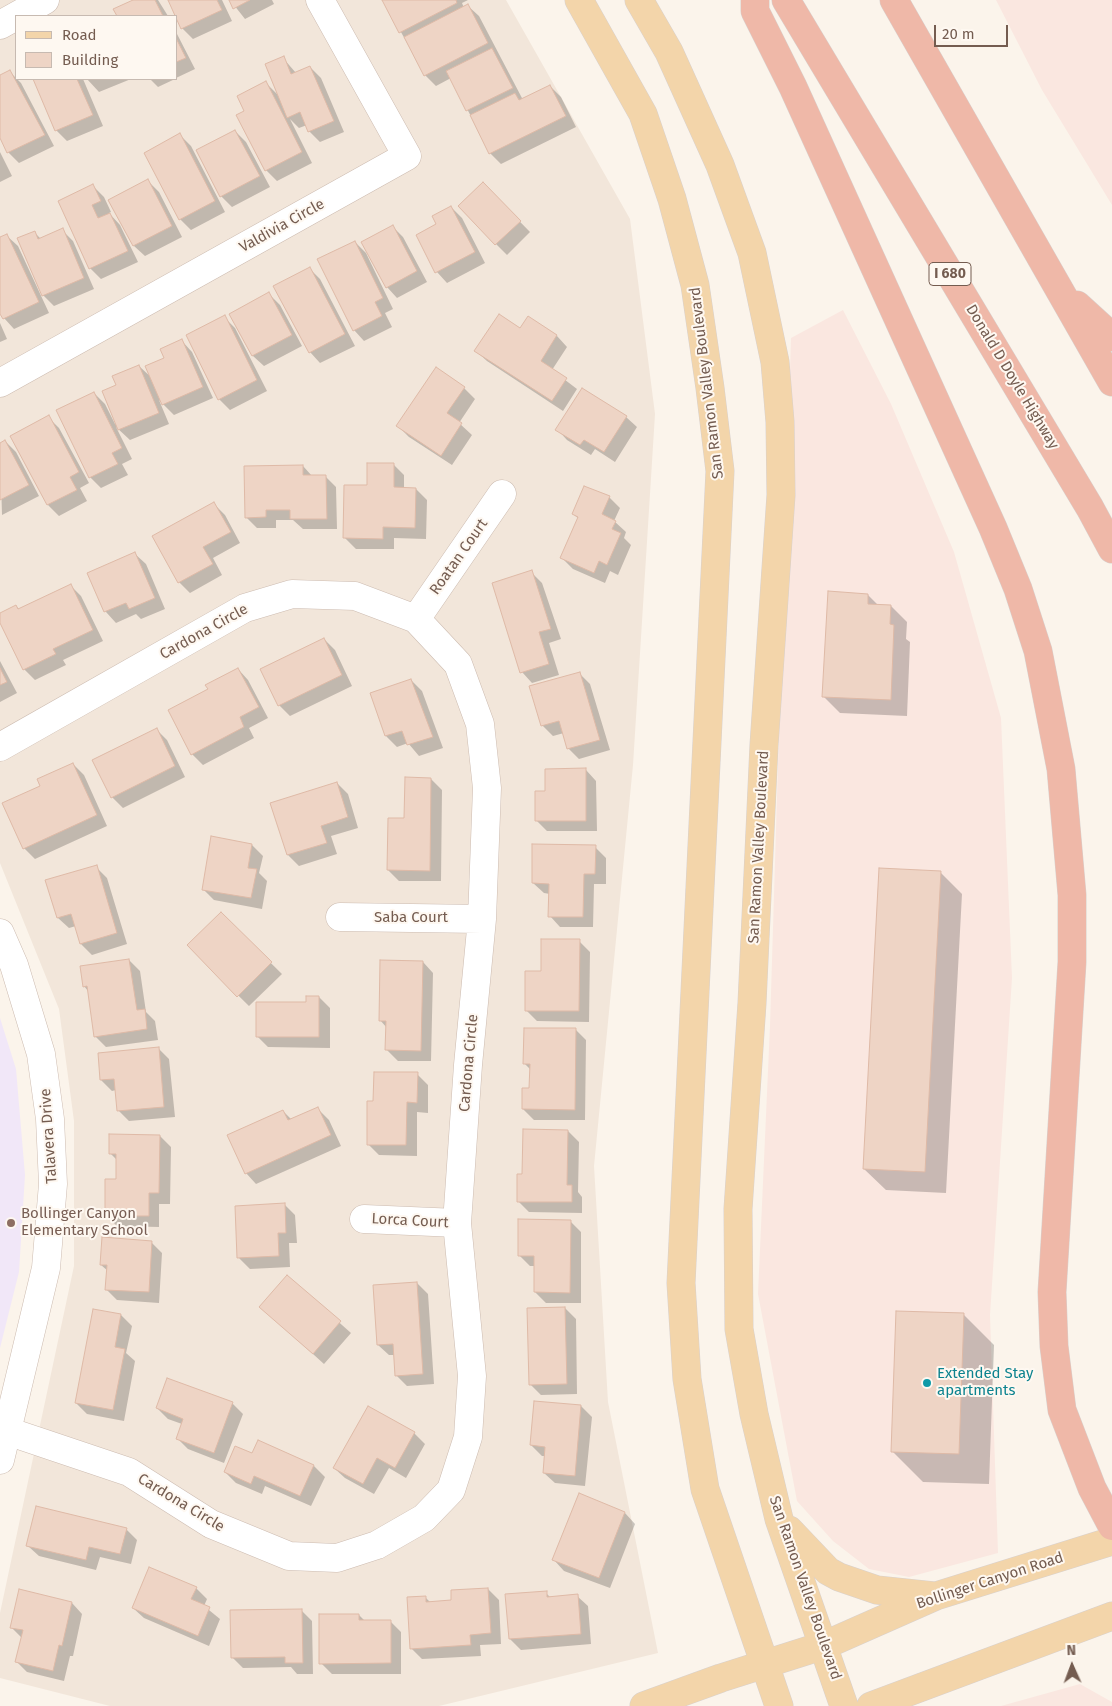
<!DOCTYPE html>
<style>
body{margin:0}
#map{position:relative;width:1112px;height:1706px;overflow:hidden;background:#fbf4eb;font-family:"Fira Sans",sans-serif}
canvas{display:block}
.legend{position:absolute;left:15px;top:15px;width:162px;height:65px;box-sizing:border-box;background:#fef8f1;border:1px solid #c7bab1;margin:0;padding:6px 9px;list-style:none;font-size:15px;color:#745c50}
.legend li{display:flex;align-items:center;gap:10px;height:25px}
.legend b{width:25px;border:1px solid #c7bab1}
.north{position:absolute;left:1047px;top:1641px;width:50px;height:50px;-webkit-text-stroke:4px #fef8f1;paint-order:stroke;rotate:358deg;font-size:14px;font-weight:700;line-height:20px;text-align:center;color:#745c50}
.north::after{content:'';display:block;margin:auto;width:18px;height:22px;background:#745c50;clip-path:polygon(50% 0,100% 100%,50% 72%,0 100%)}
.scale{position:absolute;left:934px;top:25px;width:74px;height:22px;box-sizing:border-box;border:2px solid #745c50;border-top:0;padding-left:6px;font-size:15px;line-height:18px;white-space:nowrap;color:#745c50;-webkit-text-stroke:4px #fef8f1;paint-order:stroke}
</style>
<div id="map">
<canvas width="1112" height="1706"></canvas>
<ul class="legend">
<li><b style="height:6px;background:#f3d5aa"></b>Road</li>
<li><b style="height:14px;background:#eed4c5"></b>Building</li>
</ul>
<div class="north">N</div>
<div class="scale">20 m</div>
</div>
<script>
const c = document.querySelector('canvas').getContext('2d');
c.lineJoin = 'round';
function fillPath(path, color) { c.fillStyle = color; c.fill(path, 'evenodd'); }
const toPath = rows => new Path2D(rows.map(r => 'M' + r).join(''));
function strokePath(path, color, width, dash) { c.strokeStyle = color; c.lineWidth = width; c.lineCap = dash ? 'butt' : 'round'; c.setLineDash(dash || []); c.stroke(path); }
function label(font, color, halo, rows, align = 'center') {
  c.font = font + ' "Fira Sans",sans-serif'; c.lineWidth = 4; c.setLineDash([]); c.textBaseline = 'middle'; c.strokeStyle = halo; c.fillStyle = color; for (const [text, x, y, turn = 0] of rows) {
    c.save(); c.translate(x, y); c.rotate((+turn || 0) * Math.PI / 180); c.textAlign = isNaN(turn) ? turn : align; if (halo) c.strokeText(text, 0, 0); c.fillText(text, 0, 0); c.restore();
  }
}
const residential = toPath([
 [0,0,506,0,630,219,655,414,633,765,594,1166,608,1402,658,1653,439,1706,110,1706,0,1678,0,1613,74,1266,74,1121,59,1009,0,863],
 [16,16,176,16,176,79,16,79]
]);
const commercial = toPath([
 [996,0,1112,0,1112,205,1042,90],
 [843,310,891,404,954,552,1001,718,1012,978,990,1315,998,1553,909,1577,869,1569,833,1541,797,1501,758,1294,770,1026,791,338],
 [1080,1684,1112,1702,1112,1706,1001,1706]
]);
const education = toPath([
 [0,1018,16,1069,25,1175,19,1272,0,1348]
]);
const shadow = toPath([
 [135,0,158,0,168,16,118,16,115,10],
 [169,0,222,0,232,21,193,39,182,28],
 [230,0,272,0,274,4,245,19],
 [383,0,468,0,462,3,464,8,468,6,479,16,523,100,550,86,561,97,576,127,501,164,490,153,451,78,436,86,425,75],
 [176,32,195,69,176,78],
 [283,58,296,73,310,67,321,78,344,132,320,142,309,131,307,125,299,128,290,119,312,163,277,181,266,170,246,111,266,83,280,97],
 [10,72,21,83,54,146,19,163,8,152,0,135,0,77],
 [34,79,83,79,103,126,67,141,56,130],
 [87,79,131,79,99,92],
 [150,79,175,79,158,87],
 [235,131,246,142,270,187,232,207,221,196],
 [180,135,191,146,225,212,191,230,180,219],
 [0,152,12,176,0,182],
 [148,181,159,192,182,237,145,256,134,246],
 [483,184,530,232,507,255,459,207],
 [93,186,104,197,111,212,109,213,120,225,138,262,101,279,90,268,59,201],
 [451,207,462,218,485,263,447,283,437,272,438,224],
 [393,227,403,237,427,282,397,298,387,287],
 [62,230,73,241,94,289,54,306,43,295,34,232,41,239],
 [7,236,18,246,49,313,14,329,4,318,0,311,0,239],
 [355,242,366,253,393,309,385,313,392,327,364,341,354,330],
 [309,268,320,279,355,346,320,363,310,352],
 [269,294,280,305,302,346,264,366,253,356,231,315],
 [224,317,235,328,267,391,230,410,219,399],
 [529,318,557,336,567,347,552,370,577,389,563,411,487,361,476,351,521,330],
 [0,323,7,339,0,342],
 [182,341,192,352,213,398,174,415,159,400,169,424,130,440,116,427,132,459,122,464,128,475,101,488,90,477,94,393,105,404,115,424,117,423,118,386,139,366,153,379,166,358],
 [464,388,475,399,459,423,472,435,452,465,409,437,398,426],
 [48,417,59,428,89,483,80,488,87,501,59,516,48,505,12,436],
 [626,417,637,427,615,462,595,449,591,455,567,440,557,429],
 [5,441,16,452,39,496,2,515,0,444],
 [394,465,404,475,404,489,416,489,427,500,426,539,394,538,394,549,356,549,345,538,368,487],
 [303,466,312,476,325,476,336,487,337,529,303,529,293,520,276,520,276,528,257,528,246,517],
 [609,497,620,508,614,521,626,532,624,538,631,545,618,575,610,571,605,583,573,569,562,558,579,519,573,514],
 [214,504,225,515,240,543,213,558,222,575,190,593,179,582],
 [135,554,146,564,165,609,141,619,136,614,116,623,106,612,89,574],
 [531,572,542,583,561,639,549,643,559,675,532,683,522,672],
 [70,585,81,596,103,641,63,660,66,665,35,680,24,669,0,620,0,614,16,606,20,610],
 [868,595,879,606,891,606,907,622,906,639,910,642,907,716,840,713,823,696],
 [324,639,335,650,352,686,290,716,279,705],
 [0,661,17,693,0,702],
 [238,669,248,680,268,718,249,728,254,738,203,765,192,754,209,690],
 [579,673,590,684,610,750,579,759,568,748,564,733,553,736,542,725],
 [411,680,422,691,443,748,419,756,408,743,397,747,386,736,372,693],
 [156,729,167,740,185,777,123,808,112,797],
 [73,764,84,775,107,826,35,859,24,848,42,787],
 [586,770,596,781,597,831,547,831,537,821,546,792],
 [431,779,442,790,441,881,399,881,388,870,405,820],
 [337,783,348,794,358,828,331,836,337,854,299,866,288,855,272,804],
 [252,845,263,856,259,873,267,881,262,909,214,900,203,889],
 [595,847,606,858,606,884,594,884,593,927,560,927,550,916,550,894,544,893,533,883],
 [96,867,107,878,127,944,92,955,81,944,76,926,69,928,58,918],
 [940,872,962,894,946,1193,886,1190,864,1169],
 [221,914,282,974,249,1006,188,946],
 [579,941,590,952,589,1022,537,1021,526,1010,542,972],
 [129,960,140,971,146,1012,155,1021,158,1040,106,1047,95,1036,88,991,84,986],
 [423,962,433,973,431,1061,398,1061,387,1050,387,1028,380,1020],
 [319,997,330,1008,330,1048,268,1047,257,1036],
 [576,1030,586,1040,585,1120,534,1120,523,1109,531,1089,531,1070,524,1063],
 [159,1049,169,1059,175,1117,129,1121,118,1110,116,1090,112,1091,101,1080],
 [417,1074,428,1085,428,1113,417,1112,417,1156,379,1155,368,1144,374,1102],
 [318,1109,329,1120,341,1146,256,1184,246,1173,283,1111,292,1120],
 [568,1131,579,1142,578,1192,582,1197,582,1213,529,1212,518,1201,523,1175],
 [160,1136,171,1147,170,1204,159,1204,159,1227,117,1226,106,1215,117,1180,117,1160,110,1153],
 [284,1204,295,1215,297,1243,289,1243,290,1267,250,1269,239,1258],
 [570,1221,581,1232,581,1303,546,1303,535,1292,536,1266,530,1266,519,1255],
 [151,1242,162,1253,159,1303,117,1300,106,1289,108,1271,101,1265],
 [288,1277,351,1333,324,1364,261,1307],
 [417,1283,428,1294,434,1384,407,1386,396,1375,395,1355,389,1355,378,1345],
 [565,1308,576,1319,577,1394,541,1395,530,1384],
 [963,1314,994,1345,989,1484,923,1482,892,1451],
 [121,1315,132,1326,126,1353,135,1361,124,1421,87,1414,76,1403],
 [232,1403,243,1414,224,1463,188,1449,177,1438,182,1424,168,1419,157,1408],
 [581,1406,592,1417,585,1486,555,1483,544,1473,546,1456,542,1456,531,1445],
 [414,1433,425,1444,406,1478,389,1468,374,1494,345,1478,334,1468],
 [259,1442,314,1466,325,1477,311,1506,265,1486,262,1494,236,1483,225,1472,253,1455],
 [625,1513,635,1524,610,1588,564,1571,554,1560],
 [126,1529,137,1540,131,1564,100,1557,96,1570,39,1556,28,1546],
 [196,1588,207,1599,204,1606,220,1619,209,1646,144,1618,133,1608],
 [488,1589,499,1600,501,1644,480,1645,481,1656,422,1659,411,1648,425,1597,431,1603,453,1601],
 [546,1593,551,1598,577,1596,588,1606,591,1644,521,1650,510,1639],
 [72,1603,82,1614,73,1656,70,1656,64,1681,27,1672,17,1662,22,1638,11,1627],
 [301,1610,312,1621,313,1674,297,1674,291,1667,243,1668,232,1657],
 [359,1615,365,1621,390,1621,401,1632,401,1674,332,1674,321,1663]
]);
const building = toPath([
 [133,0,155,0,163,16,117,16,113,9,133,0],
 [168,0,217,0,222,10,181,29,168,0],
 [229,0,250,0,233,9,229,0],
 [382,0,456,0,457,3,399,33,382,0],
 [468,4,488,43,424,76,404,37,468,4],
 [176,38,186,58,176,62,176,38],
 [492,48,513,88,466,111,446,71,492,48],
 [284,56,291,74,310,66,334,121,308,132,300,112,287,118,265,64,284,56],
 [10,70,45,135,7,153,0,138,0,75,10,70],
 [33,79,77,79,93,115,55,131,33,79],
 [266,81,302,152,265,171,236,115,244,111,237,96,266,81],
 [550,85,566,116,489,154,470,115,515,93,519,100,550,85],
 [235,130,260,176,220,197,196,150,235,130],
 [180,133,215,201,179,220,144,153,180,133],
 [148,179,172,226,133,246,108,200,148,179],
 [483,182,521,221,495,245,458,206,483,182],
 [93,184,101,201,92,205,98,218,110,213,128,251,89,269,58,201,93,184],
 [451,206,475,252,435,273,416,235,436,224,432,216,451,206],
 [393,225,417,271,386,288,361,242,393,225],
 [63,228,84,278,42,296,17,238,35,231,38,239,63,228],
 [7,234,39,302,3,319,0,314,0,237,7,234],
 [355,241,383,298,375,302,382,316,353,331,317,259,355,241],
 [310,267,345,334,309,353,273,286,310,267],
 [269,292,292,335,252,356,229,314,269,292],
 [499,314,520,328,528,316,557,335,541,361,567,378,552,401,474,351,499,314],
 [225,315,257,380,218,400,186,335,225,315],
 [182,339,203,387,162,405,145,366,164,358,160,349,182,339],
 [139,365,159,413,118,430,102,391,116,385,112,376,139,365],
 [436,367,465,387,447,413,462,423,441,456,396,426,436,367],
 [582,388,627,416,604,452,584,440,580,445,555,430,582,388],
 [94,392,122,448,112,453,118,464,89,478,56,410,94,392],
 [49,415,79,472,70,477,77,490,47,505,10,436,49,415],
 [5,440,29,485,0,500,0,443,5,440],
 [367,463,394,463,394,487,416,488,415,528,383,527,383,539,343,538,344,485,367,485,367,463],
 [303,465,303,475,326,475,327,519,290,519,290,510,266,510,266,517,245,518,244,466,303,465],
 [584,486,610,496,602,514,616,521,612,529,621,533,607,565,599,561,594,573,560,558,578,517,572,514,584,486],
 [214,502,231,532,203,547,213,564,178,583,152,536,214,502],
 [135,552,155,598,129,609,126,603,104,612,87,573,135,552],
 [532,570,551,629,539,632,549,664,520,673,492,583,532,570],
 [71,584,93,630,53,649,56,654,23,670,0,623,0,613,16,605,18,609,71,584],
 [828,591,868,594,868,604,891,605,890,624,894,625,891,700,822,697,828,591],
 [324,638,342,675,278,706,260,669,324,638],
 [0,668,7,682,0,685,0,668],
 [238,668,259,707,240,717,244,727,191,755,168,710,208,689,205,685,238,668],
 [580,672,600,740,567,749,559,721,541,726,529,686,580,672],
 [411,679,433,737,407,745,402,731,385,736,370,693,411,679],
 [157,728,175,766,111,798,92,760,157,728],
 [73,763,97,815,23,849,2,803,40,786,37,779,73,763],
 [586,768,586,821,535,821,535,791,545,791,545,769,586,768],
 [405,777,431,778,430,871,387,870,388,818,404,818,405,777],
 [337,782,348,817,321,826,327,843,287,855,270,803,337,782],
 [211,836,252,844,248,868,257,869,251,898,202,890,211,836],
 [532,844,596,845,595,874,584,874,583,917,548,917,549,884,532,883,532,844],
 [97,865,117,933,80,944,71,914,57,918,45,880,97,865],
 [879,868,941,871,925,1172,863,1169,879,868],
 [221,912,272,962,237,997,187,945,221,912],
 [541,939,580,939,579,1011,525,1011,525,971,541,971,541,939],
 [129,959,137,1010,145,1009,147,1029,94,1037,87,986,83,987,80,966,129,959],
 [380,960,423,961,421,1051,385,1050,386,1021,379,1021,380,960],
 [306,996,319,996,319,1037,256,1037,256,1002,306,1002,306,996],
 [524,1028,576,1028,575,1110,522,1109,522,1088,529,1088,530,1064,523,1064,524,1028],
 [159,1047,164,1107,117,1111,114,1079,100,1080,98,1053,159,1047],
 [374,1072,418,1072,417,1103,407,1102,406,1145,367,1145,367,1101,373,1101,374,1072],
 [318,1107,331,1135,245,1174,227,1135,283,1110,288,1120,318,1107],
 [523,1129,568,1130,567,1185,572,1185,572,1202,517,1202,517,1174,522,1174,523,1129],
 [109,1134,160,1135,159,1193,149,1193,149,1216,105,1216,105,1179,116,1179,116,1154,109,1154,109,1134],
 [285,1203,286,1233,278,1233,279,1256,237,1258,235,1206,285,1203],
 [518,1219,571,1220,570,1293,534,1292,534,1256,518,1256,518,1219],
 [102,1237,152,1241,149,1292,105,1290,107,1265,100,1265,102,1237],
 [287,1275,341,1321,313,1354,259,1307,287,1275],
 [417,1282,423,1374,395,1376,393,1344,377,1345,373,1285,417,1282],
 [565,1307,567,1384,529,1385,527,1308,565,1307],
 [93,1309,121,1314,115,1347,125,1349,113,1410,75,1403,93,1309],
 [896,1311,964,1313,959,1454,891,1452,896,1311],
 [167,1378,233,1402,214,1453,176,1439,183,1419,156,1408,167,1378],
 [534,1401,581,1405,575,1476,543,1473,545,1447,530,1445,534,1401],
 [368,1406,415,1432,395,1468,377,1458,363,1484,333,1468,368,1406],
 [258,1440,314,1465,300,1496,254,1476,251,1484,224,1472,235,1446,252,1453,258,1440],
 [579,1493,625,1512,599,1578,552,1560,579,1493],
 [36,1506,127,1528,120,1554,89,1547,86,1560,26,1546,36,1506],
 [149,1567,197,1587,191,1599,210,1607,198,1636,132,1608,149,1567],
 [488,1588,491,1633,470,1635,471,1645,410,1649,407,1597,426,1596,426,1602,451,1600,451,1590,488,1588],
 [19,1589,72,1602,62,1646,59,1645,53,1671,15,1662,23,1630,10,1628,19,1589],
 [547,1591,547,1597,578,1594,581,1634,509,1639,505,1594,547,1591],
 [302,1609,303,1663,285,1663,285,1657,231,1658,230,1610,302,1609],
 [319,1614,359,1614,359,1620,391,1620,391,1663,319,1664,319,1614]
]);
const minor = toPath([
 [0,25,45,0],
 [0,383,407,156,320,0],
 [416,619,502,494],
 [0,747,245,608,292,594,355,596,416,619,458,664,480,724,487,788,482,919,468,1065,457,1223,472,1376,468,1437,451,1490,424,1518,377,1545,337,1558,289,1556,211,1524,129,1472,7,1431],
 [340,917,482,919],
 [0,933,14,965,41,1054,50,1119,53,1184,46,1268,0,1460],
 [364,1219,457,1223]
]);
const major = toPath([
 [579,0,643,114,672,199,695,285,710,388,720,471,681,1283,687,1379,705,1489,779,1706],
 [639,0,669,52,720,165,752,253,775,362,780,422,781,495,764,745,752,1003,738,1209,739,1329,754,1414,779,1519,844,1706],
 [789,1530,828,1571,839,1577,877,1590,934,1596],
 [644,1706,721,1678,825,1645,936,1596,1112,1541],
 [871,1706,1112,1616]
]);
const highway = toPath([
 [755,0,755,11,793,87,993,528,1018,589,1038,651,1061,769,1072,895,1072,962,1052,1292,1054,1346,1062,1410,1092,1488,1112,1526],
 [786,0,1090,508,1112,549],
 [894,0,1112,382],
 [1077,305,1112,337]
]);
const markers = [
 [11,1223,5,"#8d6e63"],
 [927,1383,5,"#0f9aa8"]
];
const shields = [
 [950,274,42]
];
const shieldNames = [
 ["I 680",950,274]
];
const streetNames = [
 ["Valdivia Circle",282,226,-29],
 ["Donald D Doyle Highway",1012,377,59],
 ["San Ramon Valley Boulevard",707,383,-97],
 ["Roatan Court",459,557,-55],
 ["Cardona Circle",204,632,-29],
 ["San Ramon Valley Boulevard",759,847,-87],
 ["Saba Court",411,918],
 ["Cardona Circle",469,1063,-85],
 ["Talavera Drive",49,1136,-94],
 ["Lorca Court",410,1221,3],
 ["Cardona Circle",181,1503,31],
 ["Bollinger Canyon Road",990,1581,-18],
 ["San Ramon Valley Boulevard",805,1588,71]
];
const educationNames = [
 ["Bollinger Canyon",21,1214],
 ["Elementary School",21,1231]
];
const cultureNames = [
 ["Extended Stay",937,1374],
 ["apartments",937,1391]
];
fillPath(residential, '#f2e6da');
fillPath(commercial, '#fae7e0');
fillPath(education, '#f1e7f8');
fillPath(shadow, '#0003');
fillPath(building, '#eed4c5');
strokePath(building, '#dfbaa7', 1);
strokePath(minor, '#cdbcb1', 29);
strokePath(major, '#d8d1ce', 29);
strokePath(highway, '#d8d1ce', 29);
strokePath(minor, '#fff', 28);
strokePath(major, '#f3d5aa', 28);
strokePath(highway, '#efb8a8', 28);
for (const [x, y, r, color] of markers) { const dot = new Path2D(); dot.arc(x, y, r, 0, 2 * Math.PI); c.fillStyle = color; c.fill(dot); strokePath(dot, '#fef8f1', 2); }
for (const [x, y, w] of shields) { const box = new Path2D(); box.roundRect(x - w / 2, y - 11.5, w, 23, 4); c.fillStyle = '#fef8f1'; c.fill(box); strokePath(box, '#745c50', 1); }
label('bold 14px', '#745c50', null, shieldNames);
label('15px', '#745c50', '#fef8f1', streetNames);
label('15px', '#785e54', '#fef8f1', educationNames, 'left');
label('15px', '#0d838f', '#fef8f1', cultureNames, 'left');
</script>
